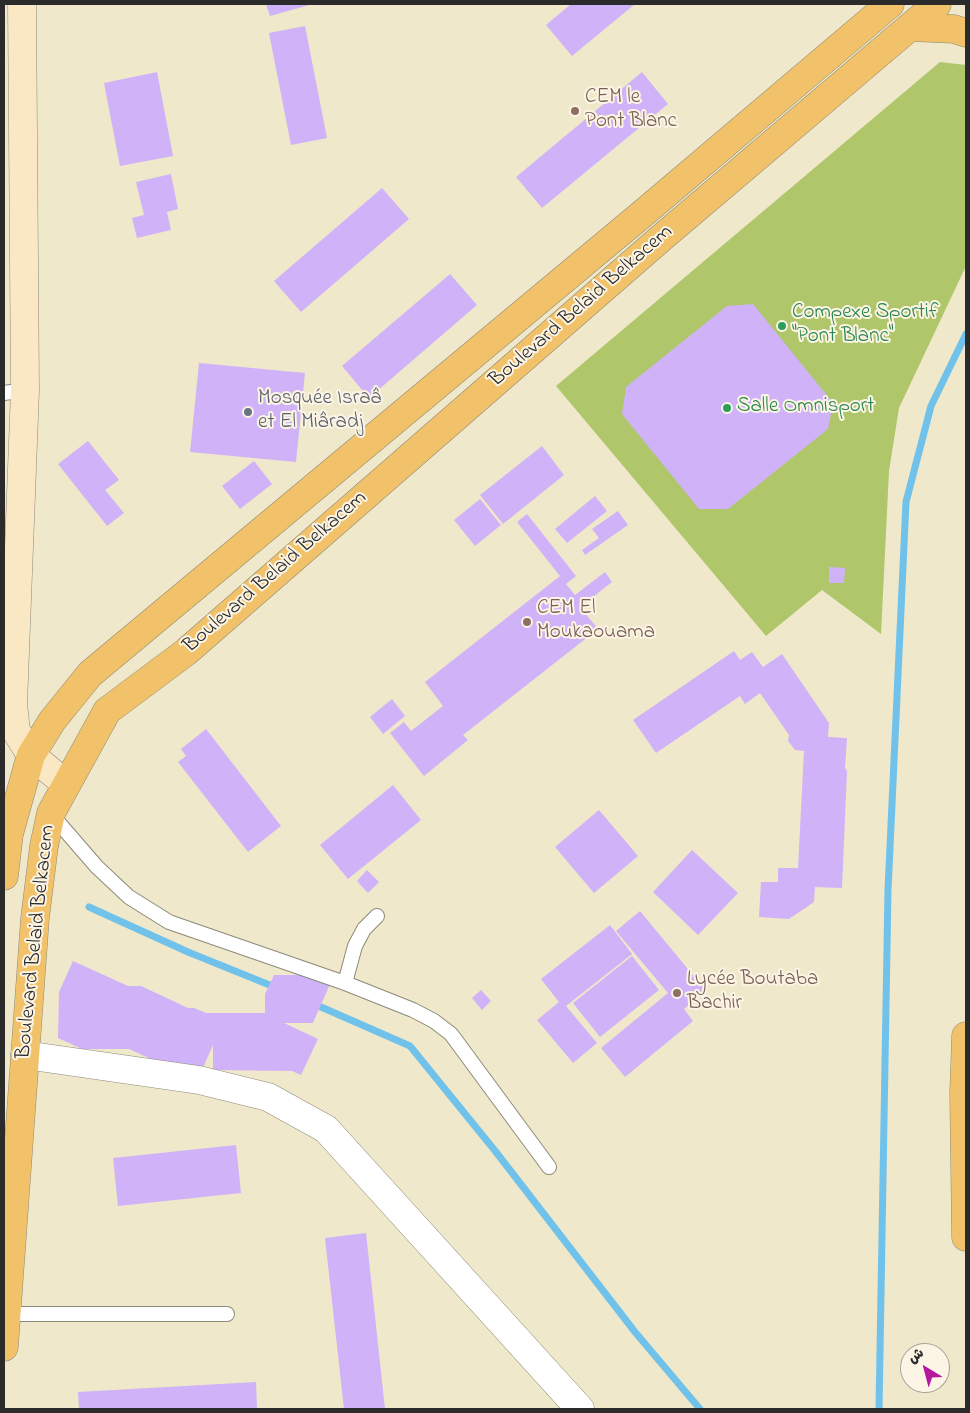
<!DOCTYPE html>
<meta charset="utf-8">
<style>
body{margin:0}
#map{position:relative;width:970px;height:1413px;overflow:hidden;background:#efe8ca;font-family:"Indie Flower","Playpen Sans Arabic",sans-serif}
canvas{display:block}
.frame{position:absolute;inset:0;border:5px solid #2b2b2b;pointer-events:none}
.north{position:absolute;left:900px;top:1343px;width:50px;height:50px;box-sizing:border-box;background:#fcf5e5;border:1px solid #a8a49b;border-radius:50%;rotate:323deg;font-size:14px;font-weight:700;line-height:20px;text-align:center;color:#2b2b2b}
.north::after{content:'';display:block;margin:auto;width:18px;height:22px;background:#b5179e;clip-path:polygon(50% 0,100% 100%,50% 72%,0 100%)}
</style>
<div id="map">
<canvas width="970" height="1413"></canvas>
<div class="frame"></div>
<div class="north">ش</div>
</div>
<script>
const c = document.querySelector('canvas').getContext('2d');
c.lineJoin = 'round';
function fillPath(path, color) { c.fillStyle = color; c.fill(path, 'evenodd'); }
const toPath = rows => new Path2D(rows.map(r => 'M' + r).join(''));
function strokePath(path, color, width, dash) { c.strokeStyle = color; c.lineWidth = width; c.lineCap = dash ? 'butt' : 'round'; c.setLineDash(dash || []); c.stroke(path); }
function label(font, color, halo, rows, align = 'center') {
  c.font = font + ' "Indie Flower",sans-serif'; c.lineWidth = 4; c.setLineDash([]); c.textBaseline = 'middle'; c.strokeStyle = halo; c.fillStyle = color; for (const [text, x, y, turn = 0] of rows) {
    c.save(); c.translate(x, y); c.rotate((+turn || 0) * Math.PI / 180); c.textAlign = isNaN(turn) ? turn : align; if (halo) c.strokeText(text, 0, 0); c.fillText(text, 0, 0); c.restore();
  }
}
const green = toPath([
 [940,62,966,65,966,266,899,408,889,471,881,634,822,590,766,636,556,386]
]);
const stream = toPath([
 [89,907,188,952,277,988],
 [312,1003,410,1046,496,1152,635,1332,700,1409],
 [879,1409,888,890,906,502,931,406,966,334]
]);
const building = toPath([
 [266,4,313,4,270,16],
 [571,4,635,4,572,56,546,25],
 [305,26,327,138,291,145,269,33],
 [157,72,173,156,120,166,104,83],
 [642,72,668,104,542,208,516,177],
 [171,174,178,209,167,212,171,230,137,238,132,218,144,215,136,182],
 [382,188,409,219,301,312,274,281],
 [450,274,477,305,369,398,342,366],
 [753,304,833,403,828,429,728,509,699,509,622,414,626,387,727,306],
 [199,363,305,373,296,462,190,452],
 [88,441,119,480,105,490,124,513,107,526,58,464],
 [542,446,564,475,503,524,480,495],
 [254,461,272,484,240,509,222,486],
 [595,496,607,511,567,543,555,529],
 [480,499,501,525,475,546,454,520],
 [618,511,628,525,585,555,582,550,599,538,592,529],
 [527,514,576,576,566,584,575,595,605,572,612,582,580,607,598,629,463,735,468,740,424,776,390,733,404,722,411,731,443,706,425,682,560,576,517,522],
 [829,567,845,568,844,583,829,583],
 [734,651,740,660,752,652,763,667,782,654,829,723,828,737,847,738,845,768,847,771,842,888,815,887,814,902,789,919,759,917,761,882,778,882,778,868,798,868,804,751,795,750,788,741,789,735,760,693,745,704,740,696,656,753,633,720],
 [392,699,405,716,383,734,370,717],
 [206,729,281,826,248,852,178,762,186,756,181,749],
 [393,785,421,820,348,879,320,845],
 [599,810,638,856,594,893,555,847],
 [692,850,738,893,698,935,653,892],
 [367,870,379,882,368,893,357,881],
 [640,911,706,991,684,1009,693,1021,625,1077,601,1048,668,993,616,931],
 [610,925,632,954,566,1006,597,1043,573,1063,537,1020,559,1002,541,979],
 [632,956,659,990,600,1037,573,1003],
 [73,961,128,986,141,986,188,1008,194,1008,206,1013,265,1013,265,994,274,975,310,975,330,984,313,1023,284,1023,318,1039,301,1075,292,1071,213,1070,213,1045,202,1070,175,1070,129,1049,82,1049,58,1038,59,992],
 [481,990,491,1001,482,1010,472,998],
 [236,1145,241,1193,118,1206,113,1158],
 [366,1233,385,1409,344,1409,325,1238],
 [256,1382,257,1409,79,1409,78,1392]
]);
const lane = toPath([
 [4,393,25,390],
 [51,814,97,867,129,897,169,922,345,983,413,1010,434,1021,451,1034,549,1167],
 [345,983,355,946,364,929,377,916],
 [6,1314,227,1314]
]);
const street = toPath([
 [25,1055,199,1080,268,1097,326,1129,580,1409]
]);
const secondary = toPath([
 [22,4,25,390,13,704,16,731,31,755,66,784]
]);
const primary = toPath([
 [4,876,9,834,31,755,52,721,90,674,641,215,890,4],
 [4,1347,35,918,44,846,51,813,107,711,186,652,660,239,937,4]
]);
const highway = toPath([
 [910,27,954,29,966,33],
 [966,1036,964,1093,966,1237]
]);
const markers = [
 [575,111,5,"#8d6e63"],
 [782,326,5,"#2e9e5b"],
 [727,408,5,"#2e9e5b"],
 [248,412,5,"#6b7280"],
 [527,622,5,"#8d6e63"],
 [677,993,5,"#8d6e63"]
];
const educationNames = [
 ["CEM le",585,99],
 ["Pont Blanc",585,123],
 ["CEM El",537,610],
 ["Moukaouama",537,634],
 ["Lycée Boutaba",687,981],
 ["Bachir",687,1005]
];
const streetNames = [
 ["Boulevard Belaid Belkacem",582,307,-41],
 ["Boulevard Belaid Belkacem",276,573,-41],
 ["Boulevard Belaid Belkacem",37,942,-84]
];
const leisureNames = [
 ["Compexe Sportif",792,314],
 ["\"Pont Blanc\"",792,338],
 ["Salle Omnisport",737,408]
];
const worshipNames = [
 ["Mosquée Israâ",258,400],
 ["et El Miâradj",258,424]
];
fillPath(green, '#b0c66b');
strokePath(stream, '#70c2eb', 7);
fillPath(building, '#d0b2f9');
strokePath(lane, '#8d8a7a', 16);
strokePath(street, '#8d8a7a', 29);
strokePath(secondary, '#8d8a7a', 29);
strokePath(primary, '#8d8a7a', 29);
strokePath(highway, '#8d8a7a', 29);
strokePath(lane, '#fff', 14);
strokePath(street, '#fff', 28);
strokePath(secondary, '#fae7c3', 28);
strokePath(primary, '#f2c26a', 28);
strokePath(highway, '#f2c26a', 28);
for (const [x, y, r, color] of markers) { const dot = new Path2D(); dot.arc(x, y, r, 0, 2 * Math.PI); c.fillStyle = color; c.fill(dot); strokePath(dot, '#fcf5e5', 2); }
label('21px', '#785e54', '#fcf5e5', educationNames, 'left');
label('21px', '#2b2b2b', '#fcf5e5', streetNames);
label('21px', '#27864d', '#fcf5e5', leisureNames, 'left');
label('21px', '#5b616d', '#fcf5e5', worshipNames, 'left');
</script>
